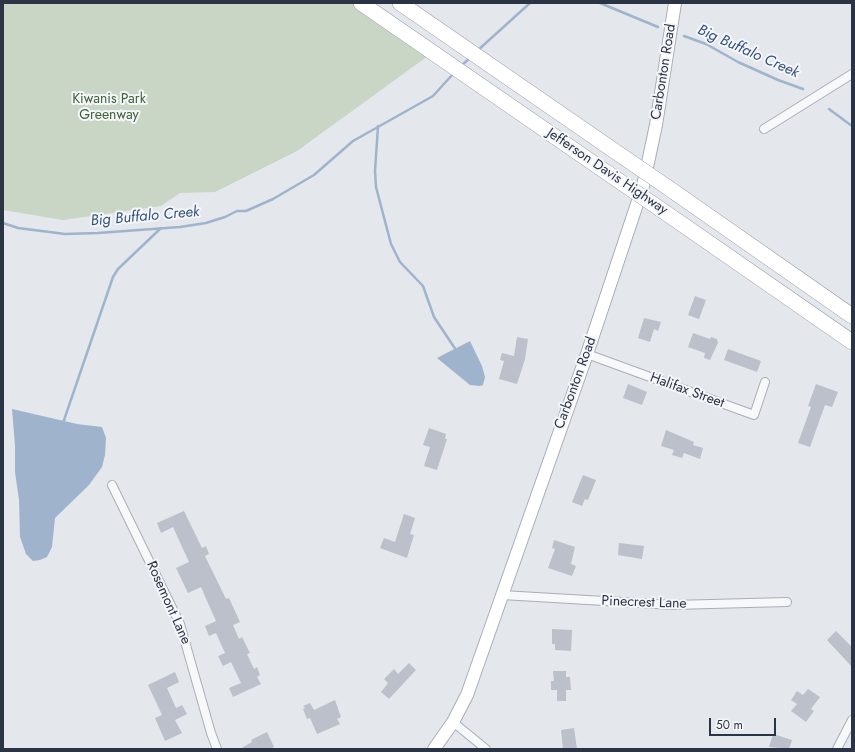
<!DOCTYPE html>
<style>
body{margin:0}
#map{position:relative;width:855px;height:752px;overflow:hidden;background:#e4e7ec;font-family:Jost,sans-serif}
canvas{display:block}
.frame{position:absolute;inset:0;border:4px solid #2b3445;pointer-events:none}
.scale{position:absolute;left:709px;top:718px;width:67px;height:18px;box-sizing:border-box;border:2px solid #2b3445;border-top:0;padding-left:5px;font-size:12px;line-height:14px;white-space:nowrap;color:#2b3445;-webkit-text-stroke:3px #f4f6f9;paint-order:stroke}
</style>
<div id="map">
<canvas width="855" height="752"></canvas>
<div class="frame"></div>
<div class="scale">50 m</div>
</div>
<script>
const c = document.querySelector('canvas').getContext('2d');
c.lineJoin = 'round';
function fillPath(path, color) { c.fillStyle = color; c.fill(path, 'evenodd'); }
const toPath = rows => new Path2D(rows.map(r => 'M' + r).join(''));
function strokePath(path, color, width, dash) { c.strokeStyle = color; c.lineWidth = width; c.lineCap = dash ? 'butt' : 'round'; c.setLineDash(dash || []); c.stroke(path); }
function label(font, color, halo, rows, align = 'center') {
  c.font = font + ' Jost,sans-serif'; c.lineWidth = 4; c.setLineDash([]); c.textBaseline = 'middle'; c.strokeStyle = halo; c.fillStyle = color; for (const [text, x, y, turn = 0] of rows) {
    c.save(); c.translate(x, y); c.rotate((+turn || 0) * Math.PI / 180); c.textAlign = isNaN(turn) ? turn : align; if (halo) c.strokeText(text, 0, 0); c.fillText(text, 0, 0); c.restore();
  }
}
const green = toPath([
 [3,3,375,3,439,48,297,151,215,192,180,193,161,206,63,220,3,210]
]);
const water = toPath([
 [470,341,482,366,485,377,483,385,480,386,470,385,437,358],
 [12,409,77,424,102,427,106,438,105,455,102,467,89,485,55,518,52,547,47,557,40,560,33,561,26,554,20,537,19,500,15,472,15,446]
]);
const stream = toPath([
 [600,3,658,27],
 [684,36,706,44,738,62,778,80,803,89],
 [477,51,530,3],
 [461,66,471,57],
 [829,109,852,126],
 [378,126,375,171,376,187,391,244,400,262,423,286,434,317,456,350],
 [3,223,18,228,65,234,98,233,180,227,206,223,225,217,237,211,246,211,273,199,314,175,353,141,433,96,453,74],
 [63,423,113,277,118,269,161,228]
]);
const building = toPath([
 [695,296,706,300,699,319,688,315],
 [644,318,661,322,658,331,654,329,650,342,638,338],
 [693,333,710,339,711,337,717,339,718,343,710,360,704,358,705,353,688,347],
 [517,337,528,339,525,359,517,384,499,379,504,361,500,360,502,353,514,356],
 [728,349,761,361,757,372,724,360],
 [628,384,647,392,642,405,623,398],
 [816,384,838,392,832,407,825,405,810,447,798,443,811,407,808,406],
 [429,428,446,434,445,439,447,439,437,470,424,466,430,447,423,445],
 [666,430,694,442,693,445,703,448,700,459,684,453,682,458,672,455,674,450,661,446],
 [583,475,596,480,588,500,585,499,582,506,572,502],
 [184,511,202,548,206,546,209,554,205,556,226,599,229,598,240,622,233,625,239,639,242,637,250,653,247,654,254,669,257,667,260,675,257,677,261,684,233,697,229,688,241,683,231,662,223,666,218,656,225,653,216,633,209,636,205,626,216,621,207,601,201,587,188,593,176,568,189,562,173,527,161,533,157,523],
 [404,514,415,518,410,534,414,535,407,558,380,548,384,538,395,542],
 [554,540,575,547,571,564,576,566,572,576,548,568,555,549,552,548],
 [619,543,644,546,642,559,618,555],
 [552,629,572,630,571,651,555,650,555,644,552,644],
 [836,631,852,647,852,667,827,640],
 [409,663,416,670,389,699,381,692,388,683,384,679,394,669,398,674],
 [553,671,566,671,566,677,570,677,571,690,566,690,566,701,557,701,557,690,551,690,551,681,554,681],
 [175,672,179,682,167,688,176,708,182,705,187,714,175,720,182,733,165,741,155,718,162,715,148,685],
 [808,689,820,697,811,709,814,711,806,722,791,711,797,704,791,700,797,691,803,695],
 [335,700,341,717,337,719,340,724,317,734,310,718,307,719,303,709,305,708,303,706,310,703,314,710],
 [574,728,577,749,563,749,561,730],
 [267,732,274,747,270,749,240,749,252,742,251,740],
 [773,734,792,740,789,749,769,747]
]);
const street = toPath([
 [764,129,852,74],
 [587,354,754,415,765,382],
 [112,485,180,624,211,733,217,749],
 [502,595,673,605,787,602],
 [453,722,486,749],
 [837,749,852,720]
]);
const secondary = toPath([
 [434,749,453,722,467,695,587,354,643,186,656,125,675,3]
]);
const highway = toPath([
 [361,3,609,174],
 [400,3,616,152],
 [670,189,852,316],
 [666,213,852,342]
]);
const highwayBridge = toPath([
 [616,152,670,189],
 [609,174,666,213]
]);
const streetNames = [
 ["Carbonton Road",664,72,-81],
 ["Jefferson Davis Highway",607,172,34],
 ["Carbonton Road",576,383,-70],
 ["Halifax Street",687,391,20],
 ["Rosemont Lane",168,603,66],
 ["Pinecrest Lane",644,603,2]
];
const parkNames = [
 ["Kiwanis Park",109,100],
 ["Greenway",109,116]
];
const waterNames = [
 ["Big Buffalo Creek",748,52,24],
 ["Big Buffalo Creek",145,217,-5]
];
fillPath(green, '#c9d6c5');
fillPath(water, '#9fb4cc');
strokePath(stream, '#9fb4cc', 2.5);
fillPath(building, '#bbc0ca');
strokePath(street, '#a9aeb7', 10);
strokePath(secondary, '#a9aeb7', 14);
strokePath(highway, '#8b94a3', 16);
strokePath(street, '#f7f8fa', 8);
strokePath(secondary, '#fff', 12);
strokePath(highway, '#fff', 15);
strokePath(highwayBridge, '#8b94a3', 16, []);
strokePath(highwayBridge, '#fff', 15);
label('14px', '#2b3445', '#f4f6f9', streetNames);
label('14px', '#3f6138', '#f4f6f9', parkNames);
label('italic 15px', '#34527a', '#f4f6f9', waterNames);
</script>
